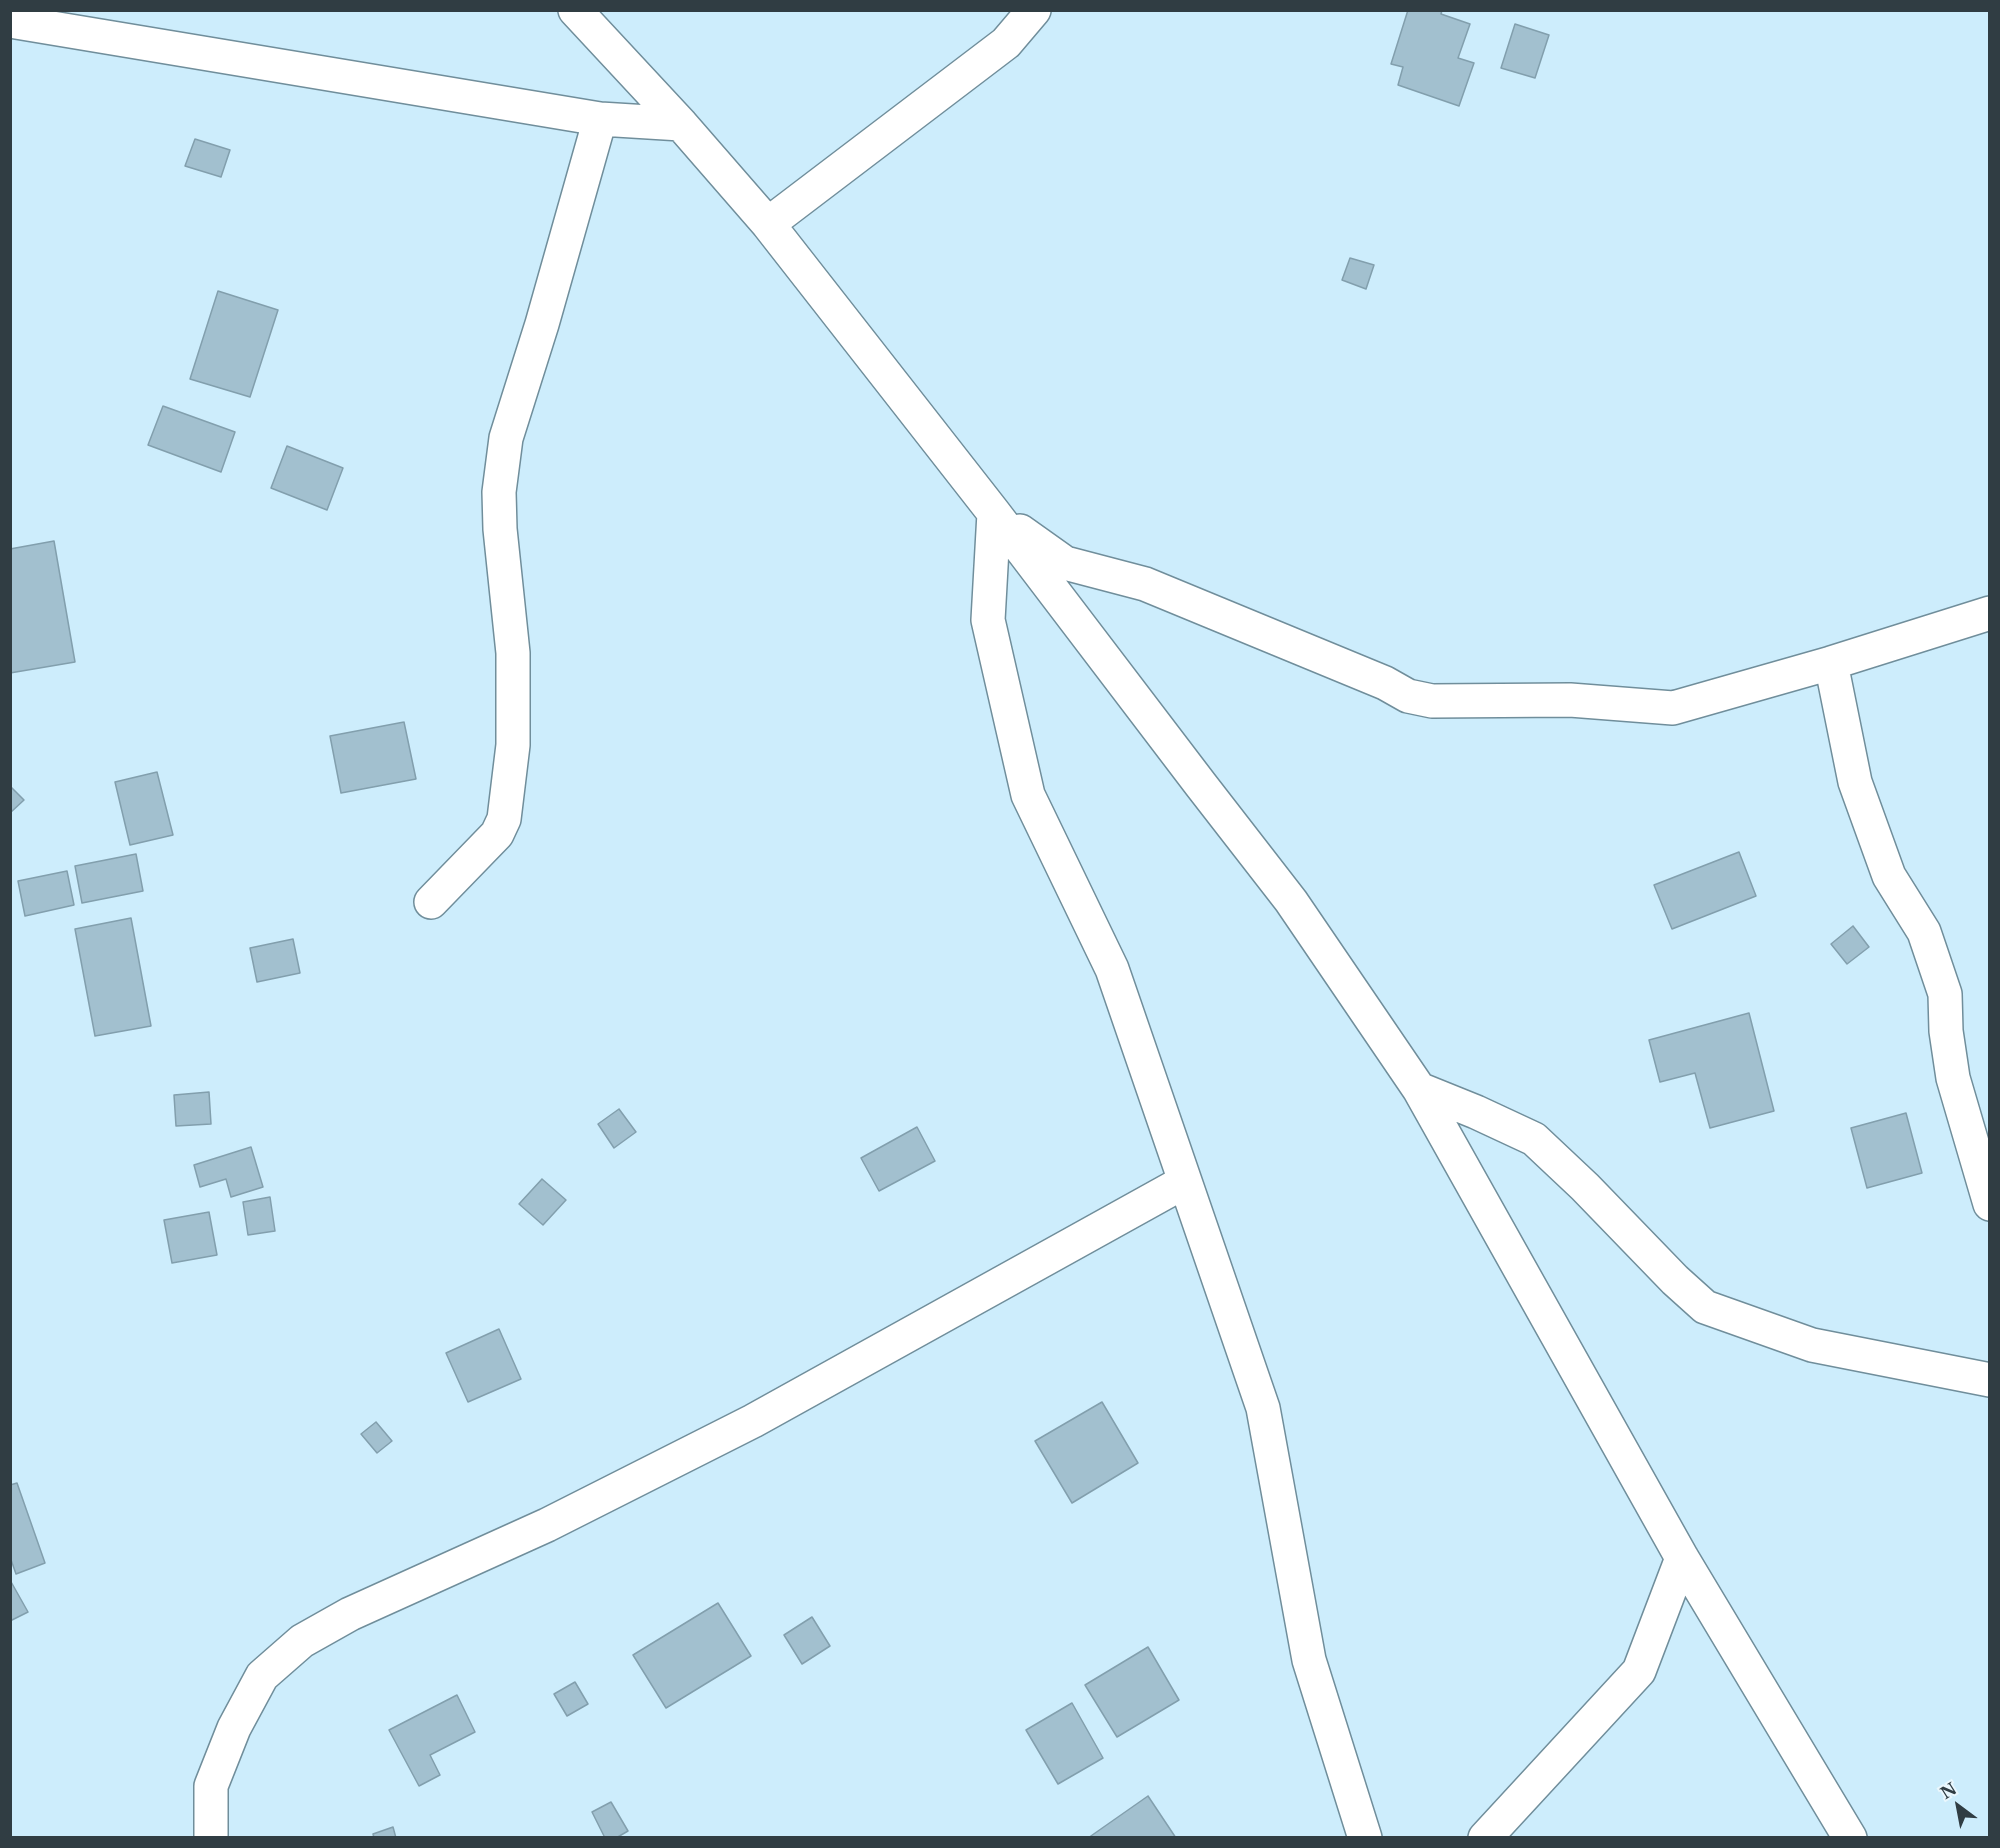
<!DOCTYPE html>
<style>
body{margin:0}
#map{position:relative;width:2000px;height:1848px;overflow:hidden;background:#cdedfc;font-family:"Libre Baskerville",serif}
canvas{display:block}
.frame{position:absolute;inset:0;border:12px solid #303d43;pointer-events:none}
.north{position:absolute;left:1928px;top:1776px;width:60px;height:60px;-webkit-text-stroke:4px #eaf7fd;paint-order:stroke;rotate:328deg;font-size:16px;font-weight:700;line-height:24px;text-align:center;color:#303d43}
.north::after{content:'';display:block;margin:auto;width:21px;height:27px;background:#303d43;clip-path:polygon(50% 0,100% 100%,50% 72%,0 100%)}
</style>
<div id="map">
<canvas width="2000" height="1848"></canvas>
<div class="frame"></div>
<div class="north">N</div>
</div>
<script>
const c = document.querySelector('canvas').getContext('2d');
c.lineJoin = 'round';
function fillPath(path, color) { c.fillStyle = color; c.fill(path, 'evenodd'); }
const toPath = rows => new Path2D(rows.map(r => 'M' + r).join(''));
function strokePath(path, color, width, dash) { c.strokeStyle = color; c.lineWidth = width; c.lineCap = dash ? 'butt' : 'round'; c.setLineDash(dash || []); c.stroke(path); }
const building = toPath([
 [1408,10,1442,10,1441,14,1470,24,1458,58,1474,63,1459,106,1398,85,1403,67,1391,64,1408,10],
 [1515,24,1549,35,1535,78,1501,68,1515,24],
 [195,139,230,150,221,177,185,166,195,139],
 [1350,258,1374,265,1366,289,1342,280,1350,258],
 [218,291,278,310,250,397,190,379,218,291],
 [163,406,235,432,221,472,148,445,163,406],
 [287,446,343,468,327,510,271,488,287,446],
 [54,541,75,662,10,673,10,549,54,541],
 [404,722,416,779,341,793,330,736,404,722],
 [157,772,173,835,130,845,115,782,157,772],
 [10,786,24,800,10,813,10,786],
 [1739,852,1756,896,1672,929,1654,885,1739,852],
 [136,854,143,891,82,903,75,866,136,854],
 [67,871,74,905,25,916,18,881,67,871],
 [131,918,151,1026,95,1036,75,929,131,918],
 [1853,926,1869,947,1847,964,1831,944,1853,926],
 [293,939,300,973,257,982,250,948,293,939],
 [1749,1013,1774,1111,1710,1128,1695,1073,1660,1082,1649,1040,1749,1013],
 [209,1092,211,1124,176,1126,174,1095,209,1092],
 [619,1109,636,1132,614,1148,598,1124,619,1109],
 [1906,1113,1922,1173,1867,1188,1851,1128,1906,1113],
 [917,1127,935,1161,879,1191,861,1158,917,1127],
 [251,1147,263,1187,231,1197,226,1179,200,1187,194,1165,251,1147],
 [542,1179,566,1200,543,1225,519,1204,542,1179],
 [270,1197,275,1231,248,1235,243,1202,270,1197],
 [209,1212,217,1255,172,1263,164,1220,209,1212],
 [499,1329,521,1379,468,1402,446,1353,499,1329],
 [1102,1402,1138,1463,1072,1503,1035,1441,1102,1402],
 [376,1422,392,1441,377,1453,361,1434,376,1422],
 [17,1483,45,1563,16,1574,10,1557,10,1485,17,1483],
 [10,1580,28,1612,10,1621,10,1580],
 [718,1603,751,1656,666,1708,633,1655,718,1603],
 [812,1617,830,1646,802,1664,784,1635,812,1617],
 [1148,1647,1179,1700,1117,1737,1085,1685,1148,1647],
 [575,1682,588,1704,567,1716,554,1694,575,1682],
 [457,1695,475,1732,430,1755,440,1775,419,1786,389,1730,457,1695],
 [1072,1703,1103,1758,1058,1784,1026,1730,1072,1703],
 [1148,1796,1176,1838,1088,1838,1148,1796],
 [611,1802,628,1831,616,1838,605,1838,592,1812,611,1802],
 [393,1827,396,1838,374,1838,373,1834,393,1827]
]);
const minor = toPath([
 [575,10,681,124,768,224,994,513,1201,785,1291,901,1419,1089,1682,1558,1850,1838],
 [10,21,600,119,681,124],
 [768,224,1006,43,1034,10],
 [994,513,988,620,1028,795,1112,969,1263,1408,1309,1660,1365,1838],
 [1020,531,1065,563,1145,584,1385,683,1408,696,1432,701,1570,700,1673,708,1831,663],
 [1990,613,1831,663,1855,782,1889,876,1924,932,1945,994,1946,1031,1953,1078,1990,1204],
 [431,902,497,834,504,819,513,745,513,653,500,529,499,492,506,438,542,324,600,119],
 [1419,1089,1476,1112,1534,1139,1585,1187,1675,1280,1705,1307,1812,1345,1990,1380],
 [211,1838,211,1786,234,1728,262,1676,302,1641,350,1614,547,1525,753,1421,1184,1182],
 [1485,1838,1639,1671,1682,1558]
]);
fillPath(building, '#a2c0cf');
strokePath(building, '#829fad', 1.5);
strokePath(minor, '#708e9b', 36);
strokePath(minor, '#fff', 33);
</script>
